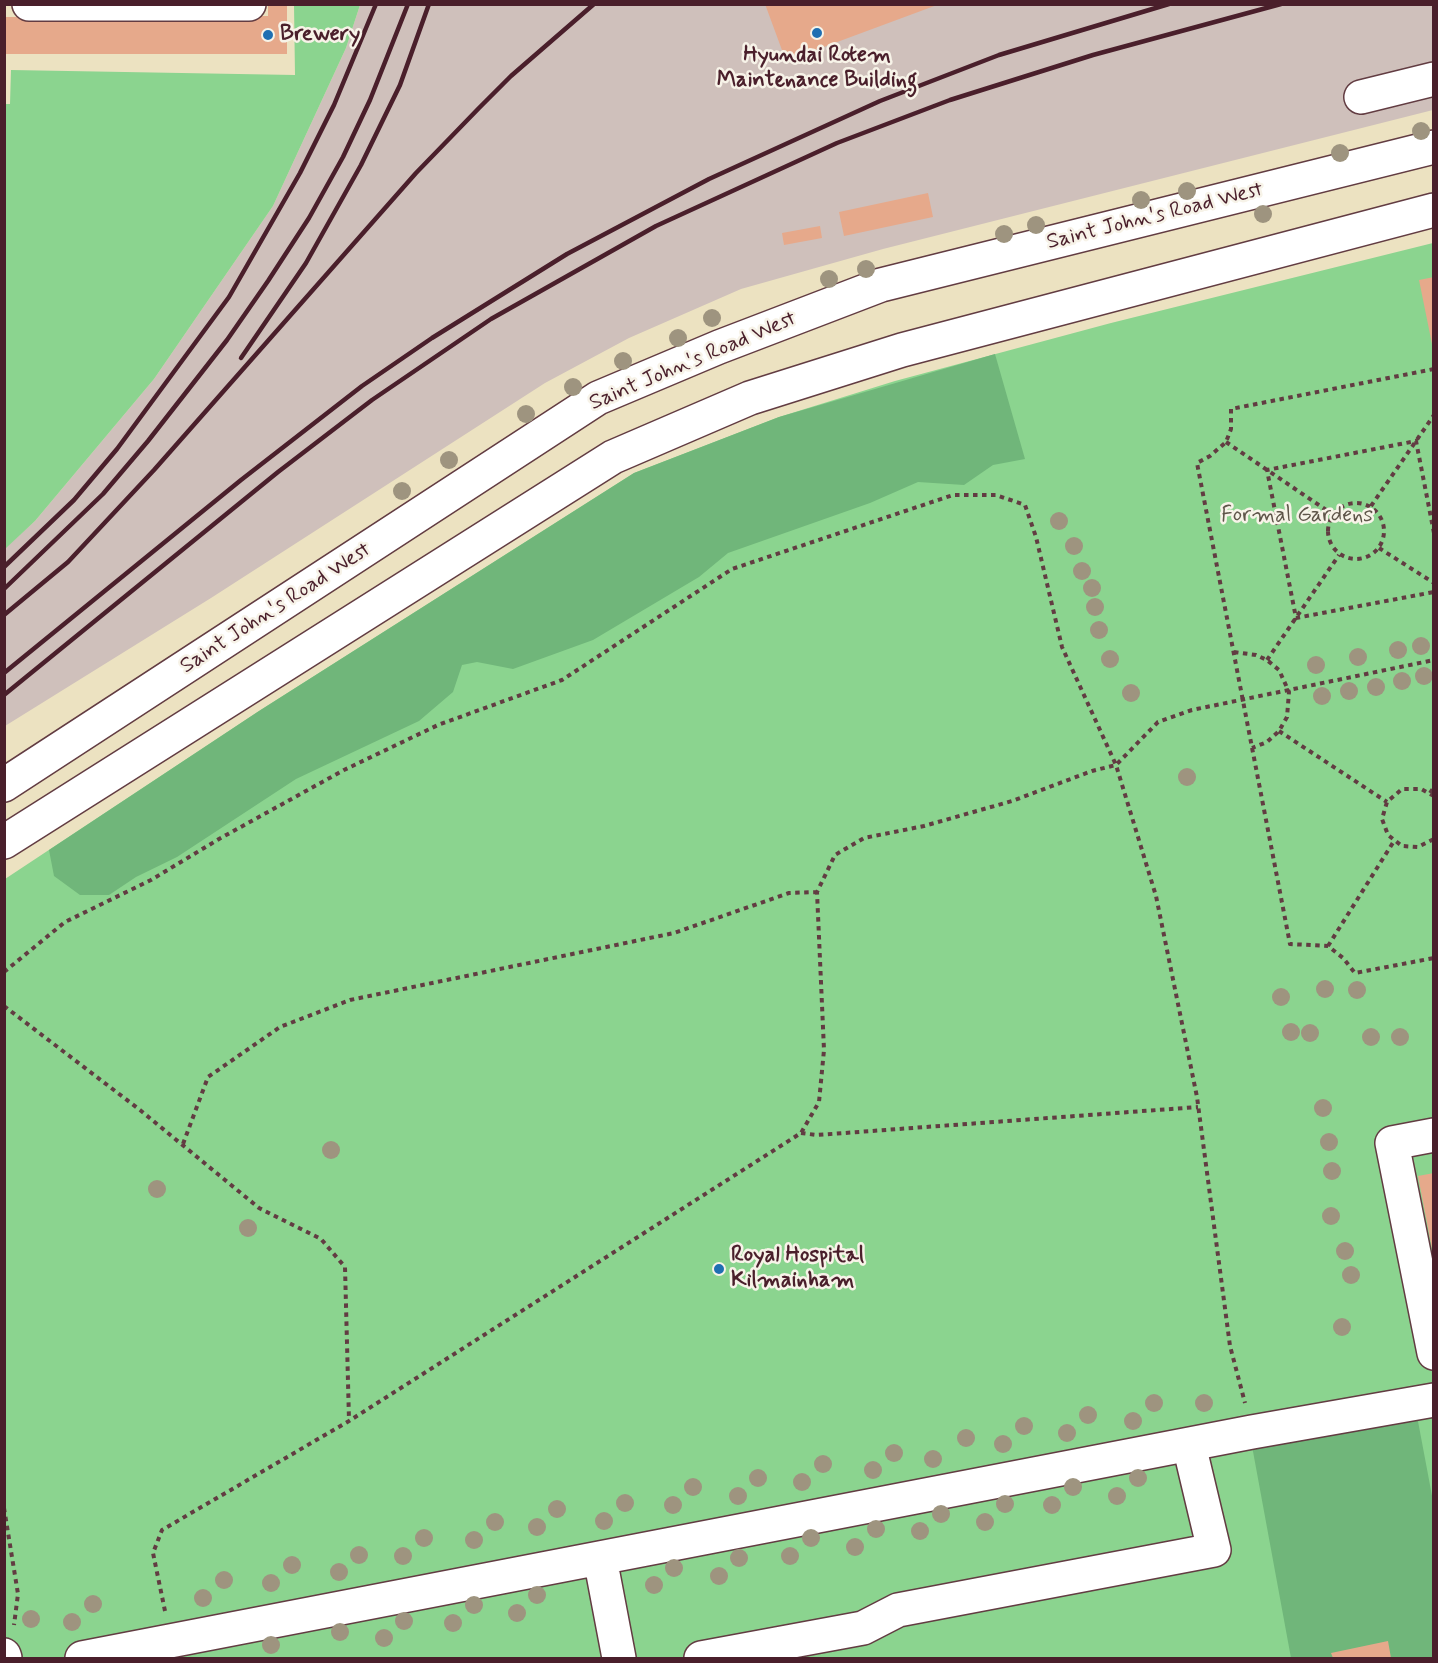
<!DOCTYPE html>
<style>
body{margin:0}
#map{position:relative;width:1438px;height:1663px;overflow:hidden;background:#ece2c1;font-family:Mynerve,sans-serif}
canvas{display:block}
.frame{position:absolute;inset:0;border:6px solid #4a1f2b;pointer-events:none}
</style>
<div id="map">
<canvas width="1438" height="1663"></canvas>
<div class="frame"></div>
</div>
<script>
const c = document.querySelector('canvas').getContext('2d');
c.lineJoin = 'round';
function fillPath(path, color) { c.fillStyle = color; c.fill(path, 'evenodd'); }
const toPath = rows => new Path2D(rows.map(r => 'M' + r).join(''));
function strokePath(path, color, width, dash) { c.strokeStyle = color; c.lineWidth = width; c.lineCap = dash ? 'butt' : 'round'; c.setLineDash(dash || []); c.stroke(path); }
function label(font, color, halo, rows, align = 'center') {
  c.font = font + ' Mynerve,sans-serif'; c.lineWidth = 5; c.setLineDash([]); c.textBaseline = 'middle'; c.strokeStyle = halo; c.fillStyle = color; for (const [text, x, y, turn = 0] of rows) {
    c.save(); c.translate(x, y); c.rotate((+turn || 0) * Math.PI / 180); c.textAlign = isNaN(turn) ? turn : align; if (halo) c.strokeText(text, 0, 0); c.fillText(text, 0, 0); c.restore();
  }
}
const industrial = toPath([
 [360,5,1433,5,1433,110,883,249,741,289,629,338,545,383,211,598,5,726,4,549,35,521,154,379,273,206,346,48]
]);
const green = toPath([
 [294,5,360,5,346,48,273,206,154,379,35,521,5,549,4,104,10,104,11,70,295,75],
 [1433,243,1433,1658,5,1658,5,879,259,711,634,473,779,417,895,381,1111,323]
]);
const forest = toPath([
 [995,354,1025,459,993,465,964,485,918,482,870,503,728,553,699,577,593,640,513,669,477,662,462,665,453,692,419,721,296,779,177,857,136,877,109,895,80,895,54,876,49,850,259,711,634,473,779,417],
 [1417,1416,1433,1501,1433,1658,1291,1658,1252,1446]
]);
const building = toPath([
 [268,4,287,4,287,54,4,54,4,17,268,16],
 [765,4,937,4,937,5,786,61],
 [928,193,933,217,844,236,839,212],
 [820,226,822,238,784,245,782,233],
 [1434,277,1434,344,1432,344,1419,280],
 [1434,1173,1434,1248,1432,1249,1418,1176],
 [1388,1641,1391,1658,1333,1658,1331,1653]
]);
const path = toPath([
 [1434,369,1231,409,1231,429,1226,442,1210,456,1197,463,1290,944,1328,946,1343,958,1355,973,1434,958],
 [1226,442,1332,514],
 '1328 531a28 28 0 1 1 56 0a28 28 0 1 1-56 0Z',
 [1371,506,1434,415],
 [1434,533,1416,441,1267,470,1296,618,1434,592],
 [1379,548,1434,583],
 [1234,652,1256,655,1267,660,1279,670,1289,692,1287,717,1279,731,1267,742,1252,748],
 [1267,660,1339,555],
 [1279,731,1387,802],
 [1430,793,1434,787],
 [1434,796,1421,789,1402,789,1387,802,1382,819,1388,835,1402,846,1418,847,1434,839],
 [1328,946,1394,841],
 [4,972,65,922,151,880,219,839,344,770,438,725,562,680,732,569,953,495,996,495,1025,505,1036,537,1062,647,1116,765,1156,896,1197,1097,1230,1346,1245,1403],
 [4,1006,140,1110,259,1208,321,1239,345,1267,349,1420],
 [801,1133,817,1135,1198,1107],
 [183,1144,208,1077,280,1027,350,1000,674,933,789,893,817,892],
 [4,1508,18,1594,14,1625],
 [165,1611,153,1553,162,1530,349,1421,801,1133,819,1102,824,1050,817,892,835,855,864,838,924,826,1012,801,1092,771,1116,765,1158,722,1192,710,1434,660]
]);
const minor = toPath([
 [29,4,249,4],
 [1361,97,1434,79],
 [1434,1135,1392,1143,1434,1353],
 [600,1558,619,1658],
 [4,1655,5,1658],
 [82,1658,1252,1432,1434,1400],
 [701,1658,863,1628,898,1610,1214,1550,1189,1445]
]);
const major = toPath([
 [4,785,598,398,719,347,881,285,1434,147],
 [4,842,613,457,750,398,902,350,1434,210]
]);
const rail = toPath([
 [241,358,306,263,361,165,400,85,429,4],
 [4,567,74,500,117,449,229,297,300,173,334,105,376,4],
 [4,589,103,494,148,441,227,340,268,281,309,218,343,157,370,100,408,4],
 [4,615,68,562,154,470,416,173,479,108,511,76,594,4],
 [4,673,241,480,362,386,432,338,567,254,709,179,880,101,999,55,1169,4],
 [4,695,278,472,372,400,491,319,656,226,837,143,950,100,1093,55,1281,4]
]);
const trees = [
 [1421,131],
 [1340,153],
 [1187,191],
 [1141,200],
 [1263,214],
 [1036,225],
 [1004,234],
 [866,269],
 [829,279],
 [712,318],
 [678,338],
 [623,361],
 [573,387],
 [526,414],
 [449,460],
 [402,491],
 [1059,521],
 [1074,546],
 [1082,571],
 [1092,588],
 [1095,607],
 [1099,630],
 [1421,646],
 [1398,650],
 [1358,657],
 [1110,659],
 [1316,665],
 [1424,676],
 [1402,681],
 [1376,687],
 [1349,691],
 [1131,693],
 [1322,696],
 [1187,777],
 [1325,989],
 [1357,990],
 [1281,997],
 [1291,1032],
 [1310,1033],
 [1371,1037],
 [1400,1037],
 [1323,1108],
 [1329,1142],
 [331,1150],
 [1332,1171],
 [157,1189],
 [1331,1216],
 [248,1228],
 [1345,1251],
 [1351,1275],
 [1342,1327],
 [1154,1403],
 [1204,1403],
 [1088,1415],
 [1133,1421],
 [1024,1426],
 [1067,1433],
 [966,1438],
 [1003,1444],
 [894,1453],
 [933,1459],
 [823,1464],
 [873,1470],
 [758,1478],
 [1138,1478],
 [802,1482],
 [693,1487],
 [1073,1487],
 [738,1496],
 [1117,1496],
 [625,1503],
 [1005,1504],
 [673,1505],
 [1052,1505],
 [557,1509],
 [941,1514],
 [604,1521],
 [495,1522],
 [985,1522],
 [537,1527],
 [876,1529],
 [920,1531],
 [424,1538],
 [811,1538],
 [474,1540],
 [855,1547],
 [359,1555],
 [403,1556],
 [790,1556],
 [739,1558],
 [292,1565],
 [674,1568],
 [339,1572],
 [719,1576],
 [224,1580],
 [271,1583],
 [654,1585],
 [537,1595],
 [203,1598],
 [93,1604],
 [474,1605],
 [517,1613],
 [31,1619],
 [404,1621],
 [72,1622],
 [453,1623],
 [340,1632],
 [384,1638],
 [271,1645]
];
const markers = [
 [817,33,6,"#1f6fb2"],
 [268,35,6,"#1f6fb2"],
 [719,1269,6,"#1f6fb2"]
];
const poiNames = [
 ["Brewery",280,35],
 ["Hyundai Rotem",817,56,"center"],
 ["Maintenance Building",817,81,"center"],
 ["Royal Hospital",731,1256],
 ["Kilmainham",731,1281]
];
const streetNames = [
 ["Saint John's Road West",1155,217,-14],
 ["Saint John's Road West",693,362,-23],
 ["Saint John's Road West",276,609,-33]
];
const parkNames = [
 ["Formal Gardens",1297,516]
];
fillPath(industrial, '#cfc0bb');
fillPath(green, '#8bd48f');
fillPath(forest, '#70b67a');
fillPath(building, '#e6a98b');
strokePath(minor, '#623c42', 36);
strokePath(major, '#623c42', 36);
strokePath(path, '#623c42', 4, [4.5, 4.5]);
strokePath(minor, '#fff', 33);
strokePath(major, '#fff', 33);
strokePath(rail, '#4a1f2b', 4.5);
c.fillStyle = '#9e947f';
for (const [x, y] of trees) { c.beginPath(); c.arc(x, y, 9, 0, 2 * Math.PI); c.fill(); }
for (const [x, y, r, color] of markers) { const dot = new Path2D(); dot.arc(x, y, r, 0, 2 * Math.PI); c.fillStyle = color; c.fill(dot); strokePath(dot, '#f7f3e8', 2); }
label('bold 22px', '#4a1f2b', '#f7f3e8', poiNames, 'left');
label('22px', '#4a1f2b', '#f7f3e8', streetNames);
label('22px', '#5e5549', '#f7f3e8', parkNames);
</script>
